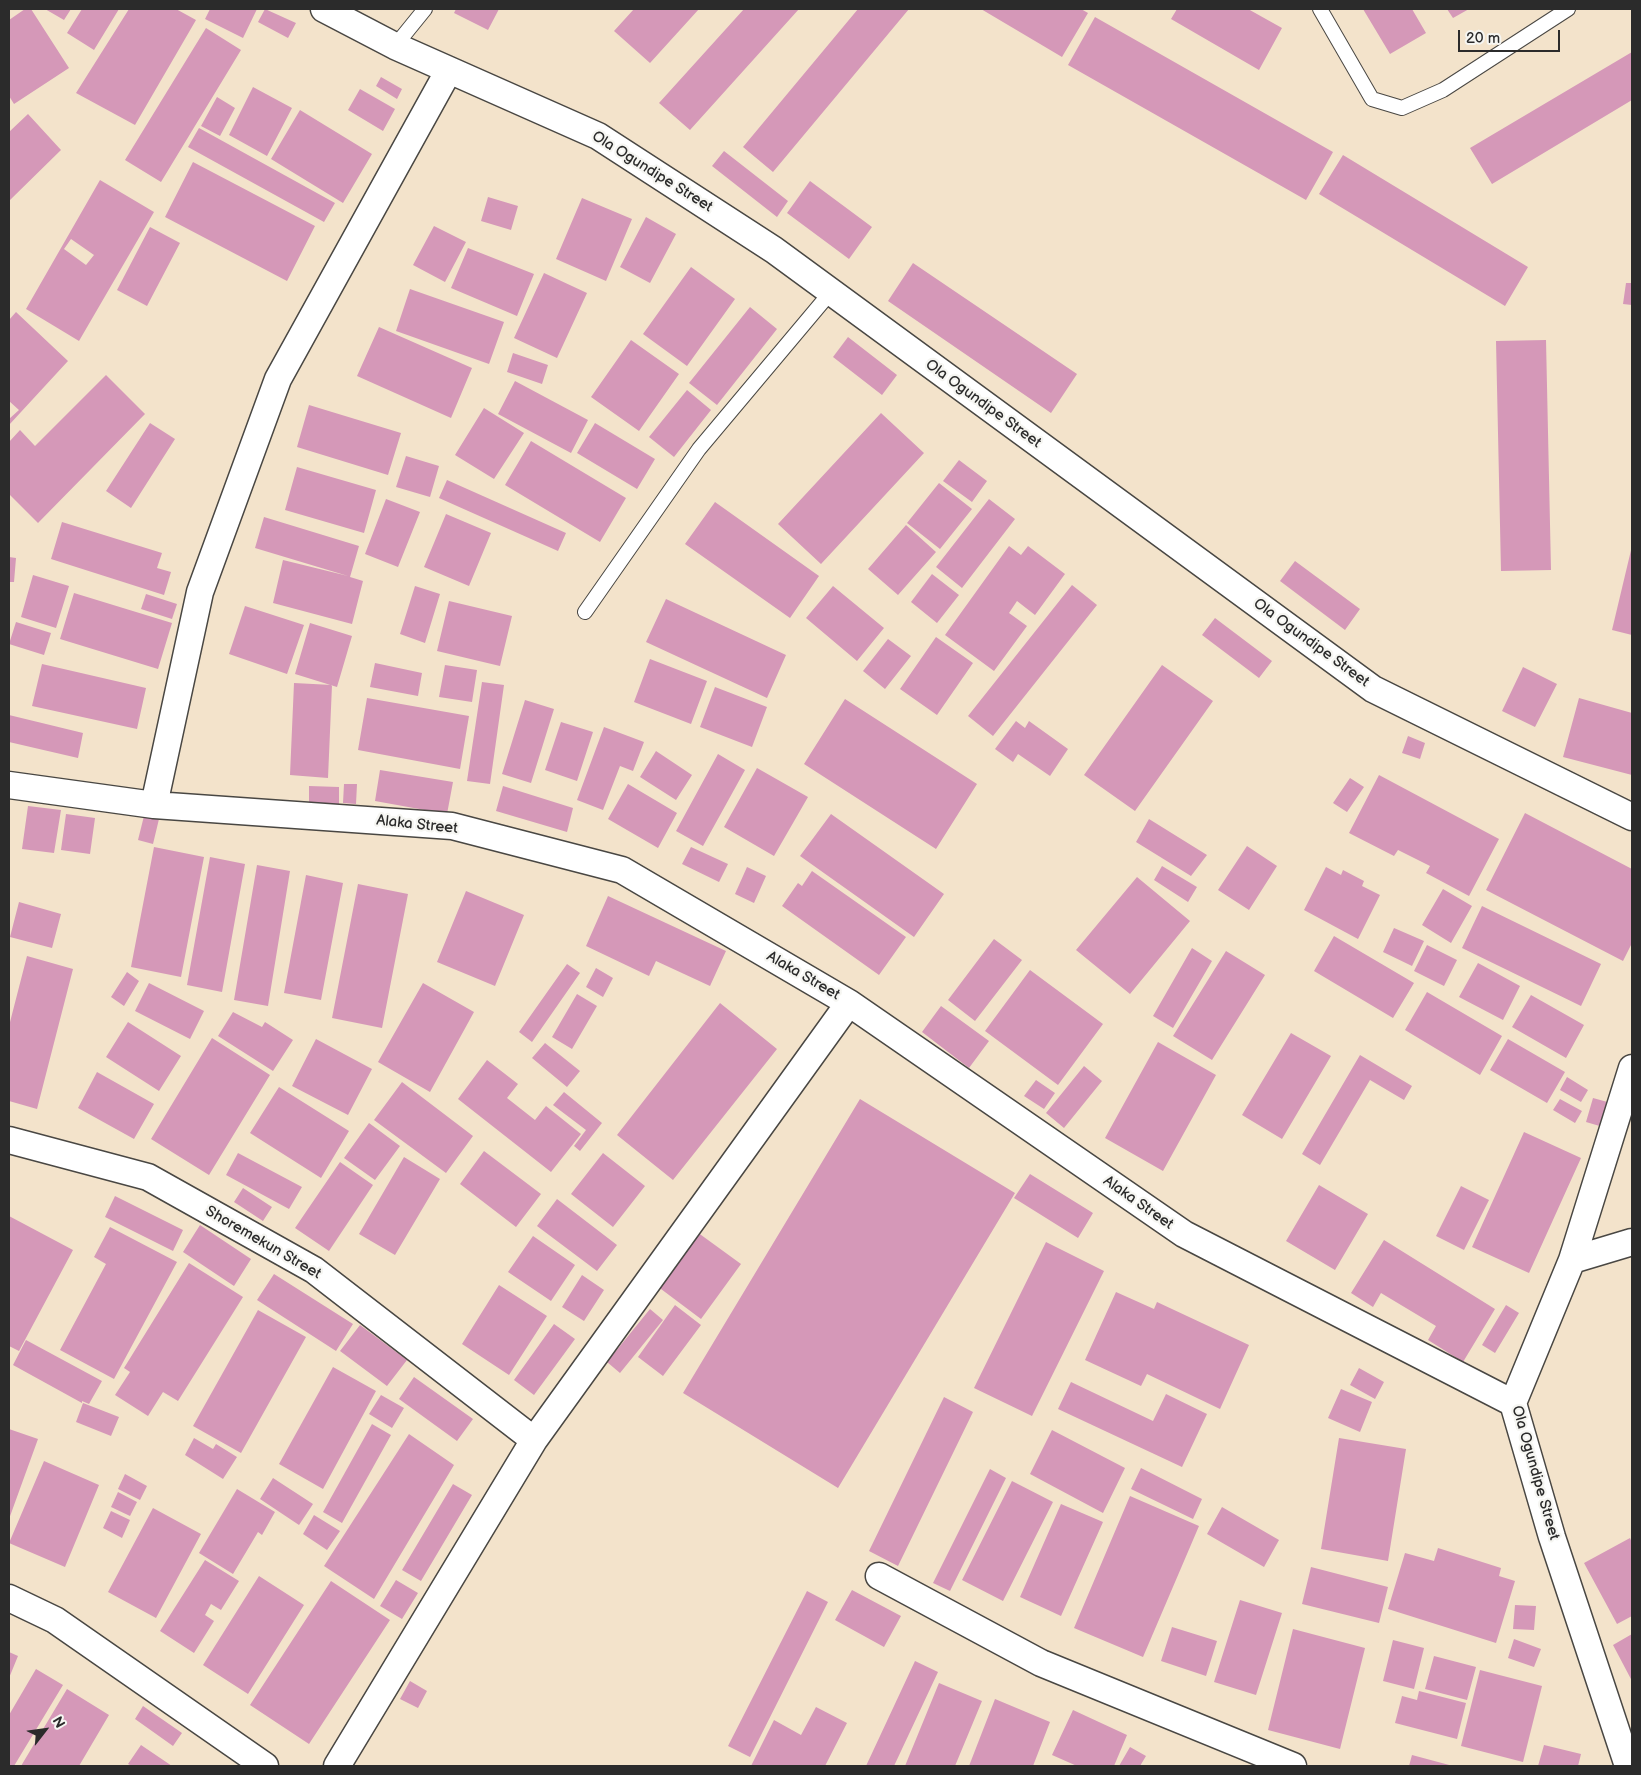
<!DOCTYPE html>
<style>
body{margin:0}
#map{position:relative;width:1641px;height:1775px;overflow:hidden;background:#f3e3cb;font-family:"Balsamiq Sans",sans-serif}
canvas{display:block}
.frame{position:absolute;inset:0;border:10px solid #2b2b2b;pointer-events:none}
.north{position:absolute;left:20px;top:1705px;width:50px;height:50px;-webkit-text-stroke:4px #f6f6f2;paint-order:stroke;rotate:60deg;font-size:14px;font-weight:700;line-height:20px;text-align:center;color:#2b2b2b}
.north::after{content:'';display:block;margin:auto;width:18px;height:22px;background:#2b2b2b;clip-path:polygon(50% 0,100% 100%,50% 72%,0 100%)}
.scale{position:absolute;left:1458px;top:30px;width:102px;height:22px;box-sizing:border-box;border:2px solid #2b2b2b;border-top:0;padding-left:6px;font-size:15px;line-height:18px;white-space:nowrap;color:#2b2b2b;-webkit-text-stroke:4px #f6f6f2;paint-order:stroke}
</style>
<div id="map">
<canvas width="1641" height="1775"></canvas>
<div class="frame"></div>
<div class="north">N</div>
<div class="scale">20 m</div>
</div>
<script>
const c = document.querySelector('canvas').getContext('2d');
c.lineJoin = 'round';
function fillPath(path, color) { c.fillStyle = color; c.fill(path, 'evenodd'); }
const toPath = rows => new Path2D(rows.map(r => 'M' + r).join(''));
function strokePath(path, color, width, dash) { c.strokeStyle = color; c.lineWidth = width; c.lineCap = dash ? 'butt' : 'round'; c.setLineDash(dash || []); c.stroke(path); }
function label(font, color, halo, rows, align = 'center') {
  c.font = font + ' "Balsamiq Sans",sans-serif'; c.lineWidth = 4.5; c.setLineDash([]); c.textBaseline = 'middle'; c.strokeStyle = halo; c.fillStyle = color; for (const [text, x, y, turn = 0] of rows) {
    c.save(); c.translate(x, y); c.rotate((+turn || 0) * Math.PI / 180); c.textAlign = isNaN(turn) ? turn : align; if (halo) c.strokeText(text, 0, 0); c.fillText(text, 0, 0); c.restore();
  }
}
const building = toPath([
 [25,9,31,9,69,68,14,104,9,96,9,20],
 [45,9,71,9,64,20],
 [82,9,119,9,94,50,67,33],
 [129,9,176,9,196,20,135,125,76,93],
 [210,9,257,9,243,38,205,19],
 [265,9,296,23,288,38,258,22],
 [456,9,499,9,488,30,454,13],
 [634,9,699,9,650,63,614,31],
 [744,9,799,9,690,130,659,103],
 [858,9,909,9,773,172,743,147],
 [981,9,1081,9,1088,13,1062,57],
 [1177,9,1248,9,1282,28,1259,70,1171,19],
 [1363,9,1412,9,1426,33,1390,54],
 [1447,9,1469,9,1453,18],
 [1095,17,1333,152,1306,200,1068,65],
 [206,28,241,50,161,182,125,160],
 [1632,52,1632,100,1492,184,1470,148],
 [381,77,402,89,397,99,376,86],
 [253,87,292,108,267,156,229,135],
 [360,89,395,109,383,131,348,110],
 [217,97,235,108,220,136,201,126],
 [300,110,372,154,343,203,271,159],
 [28,114,61,150,9,201,9,132],
 [199,128,335,203,324,222,188,147],
 [724,151,788,201,777,217,712,166],
 [1343,155,1528,267,1505,306,1319,194],
 [193,162,315,226,287,281,165,217],
 [100,180,154,212,79,341,26,309],
 [71,239,94,255,86,265,64,249],
 [810,181,872,227,849,259,787,213],
 [488,197,518,206,511,230,481,221],
 [582,198,632,219,606,281,556,259],
 [646,217,676,234,650,283,620,267],
 [434,226,466,242,445,282,413,265],
 [150,227,180,243,147,306,117,290],
 [468,248,534,274,517,316,451,288],
 [913,263,1077,374,1051,413,888,301],
 [691,267,735,299,687,366,643,334],
 [544,273,587,293,557,358,514,338],
 [1626,283,1632,283,1632,305,1623,304],
 [410,289,504,322,489,364,396,331],
 [750,307,777,329,717,405,689,383],
 [16,312,68,361,9,425,9,419,19,410,9,401,9,320],
 [379,327,472,368,451,418,357,376],
 [848,337,897,375,882,395,833,357],
 [631,340,679,374,639,431,591,397],
 [1546,340,1551,570,1501,571,1496,341],
 [513,353,548,365,542,384,507,372],
 [106,375,145,414,38,523,9,494,9,442,20,430,35,446],
 [515,381,588,420,571,453,498,414],
 [687,390,711,410,674,457,649,437],
 [309,405,401,433,388,475,297,447],
 [484,408,524,433,494,479,455,455],
 [881,413,924,453,821,564,778,524],
 [150,423,175,439,131,508,106,491],
 [595,423,655,459,637,489,577,453],
 [531,441,626,498,600,542,505,485],
 [406,456,439,466,430,497,396,487],
 [959,460,987,481,972,502,943,481],
 [297,467,376,490,364,533,285,510],
 [447,480,566,533,558,551,439,498],
 [939,483,972,509,940,549,907,523],
 [386,499,420,512,398,567,365,554],
 [989,499,1015,519,962,588,936,567],
 [715,502,819,576,790,618,685,544],
 [446,514,491,533,469,586,424,567],
 [264,517,359,546,350,577,363,581,352,624,273,603,283,560,348,576,255,548],
 [62,522,162,553,157,568,171,572,164,595,51,559],
 [906,525,936,552,898,595,868,569],
 [1009,546,1021,555,1028,546,1065,574,1035,615,1017,601,1009,613,1027,626,994,671,945,635],
 [1632,546,1632,635,1612,630],
 [9,557,16,558,14,582,9,582],
 [1295,561,1360,609,1345,630,1280,581],
 [932,574,959,595,937,623,911,602],
 [33,575,69,586,56,628,21,617],
 [1072,585,1097,605,993,736,968,716],
 [415,586,440,594,425,643,400,634],
 [833,586,884,628,857,661,806,618],
 [74,593,172,623,158,669,60,639],
 [146,594,177,604,172,619,141,609],
 [666,599,786,655,767,698,646,642],
 [449,601,512,616,500,666,437,651],
 [245,606,304,625,287,674,229,654],
 [1215,618,1272,661,1259,678,1202,635],
 [16,622,51,633,44,655,9,644],
 [310,623,352,636,337,687,295,674],
 [936,637,973,663,937,715,900,689],
 [888,639,911,656,885,689,863,671],
 [650,659,707,681,691,724,634,702],
 [375,663,422,673,418,696,370,687],
 [42,664,146,688,137,729,32,706],
 [445,665,477,670,472,702,439,697],
 [1162,665,1213,701,1135,811,1084,775],
 [1523,667,1557,684,1535,727,1502,711],
 [482,682,504,685,490,784,467,781],
 [294,683,332,685,328,778,290,775],
 [715,687,767,707,752,747,700,727],
 [367,698,469,716,460,769,358,750],
 [1579,698,1632,713,1632,775,1563,757],
 [845,699,977,784,936,849,804,764],
 [525,700,554,709,531,783,502,774],
 [9,715,83,733,78,758,9,742],
 [1016,721,1025,728,1029,721,1068,749,1050,776,1018,754,1013,762,995,749],
 [561,722,593,732,577,781,545,770],
 [604,727,644,742,633,771,620,766,603,810,577,800],
 [1408,736,1425,743,1420,759,1402,753],
 [656,751,692,775,676,800,640,777],
 [718,754,745,770,703,846,676,831],
 [757,768,808,797,774,856,724,827],
 [380,770,453,782,447,814,375,801],
 [1379,775,1499,839,1469,896,1426,873,1430,866,1398,850,1394,856,1349,833],
 [1350,778,1364,787,1347,812,1333,803],
 [344,784,357,784,356,804,343,803],
 [628,784,677,813,658,848,608,819],
 [309,786,339,787,339,805,309,803],
 [503,786,573,808,567,832,496,811],
 [28,806,61,810,54,853,22,849],
 [1525,813,1632,869,1632,943,1623,961,1486,890],
 [66,814,95,818,90,854,61,850],
 [831,814,944,894,914,937,800,856],
 [144,816,159,819,153,844,138,840],
 [1149,819,1207,855,1191,876,1136,842],
 [1247,846,1277,866,1249,910,1218,890],
 [154,847,204,857,181,977,131,967],
 [691,847,728,864,719,882,682,864],
 [210,857,245,864,222,992,187,985],
 [257,865,290,871,268,1006,234,1000],
 [1162,866,1197,887,1188,902,1154,880],
 [747,867,766,876,754,903,735,894],
 [1326,867,1341,875,1343,870,1364,881,1362,886,1380,895,1358,939,1304,910],
 [812,871,906,937,879,975,782,906,798,883,802,886],
 [306,875,343,883,321,1000,284,993],
 [1137,877,1190,921,1130,994,1076,950],
 [358,884,408,894,382,1028,332,1018],
 [1443,889,1472,906,1451,943,1422,925],
 [466,891,524,915,495,986,437,962],
 [608,896,726,951,710,986,656,961,649,976,586,946],
 [19,902,61,914,52,948,10,937],
 [1482,906,1601,964,1581,1006,1462,948],
 [1394,928,1424,941,1412,966,1383,952],
 [1334,936,1414,983,1393,1018,1314,971],
 [994,939,1022,960,975,1021,948,1000],
 [1427,945,1457,960,1444,986,1414,971],
 [1192,948,1212,961,1173,1028,1153,1016],
 [1226,951,1265,975,1212,1060,1173,1036],
 [27,956,73,969,37,1109,9,1101,9,1026],
 [1478,963,1520,986,1503,1020,1459,997],
 [567,964,580,973,532,1042,519,1032],
 [596,968,613,978,603,997,586,987],
 [1030,970,1103,1024,1058,1085,985,1031],
 [127,972,139,981,124,1006,111,997],
 [149,983,204,1011,190,1039,135,1011],
 [423,983,474,1012,430,1092,378,1062],
 [1427,992,1502,1036,1480,1075,1405,1030],
 [577,994,597,1006,572,1049,552,1037],
 [1531,995,1584,1025,1566,1058,1512,1027],
 [720,1003,777,1049,673,1180,617,1135],
 [941,1006,989,1041,969,1068,922,1032],
 [233,1012,262,1027,265,1022,293,1040,273,1071,218,1036],
 [128,1022,181,1056,159,1091,106,1057],
 [1291,1033,1331,1056,1282,1139,1242,1115],
 [212,1038,270,1075,209,1175,151,1139],
 [316,1039,372,1069,348,1115,292,1086],
 [1508,1039,1565,1072,1547,1103,1490,1070],
 [1158,1042,1216,1075,1163,1171,1105,1138],
 [545,1043,580,1071,567,1087,532,1058],
 [1360,1055,1412,1086,1404,1100,1370,1080,1320,1165,1302,1154],
 [487,1060,518,1084,507,1098,535,1120,546,1106,581,1134,551,1172,458,1099],
 [1084,1066,1102,1081,1064,1128,1046,1113],
 [97,1072,154,1104,134,1139,78,1108],
 [1567,1077,1588,1090,1581,1102,1560,1090],
 [1036,1080,1055,1093,1044,1109,1024,1096],
 [402,1082,473,1136,446,1173,374,1120],
 [279,1087,349,1131,321,1178,250,1133],
 [564,1092,602,1123,580,1151,574,1146,586,1130,553,1105],
 [1593,1098,1611,1103,1603,1127,1586,1122],
 [860,1099,1015,1193,838,1488,683,1393],
 [1560,1099,1582,1111,1575,1123,1553,1110],
 [369,1123,400,1146,375,1180,344,1158],
 [1524,1132,1581,1158,1529,1273,1472,1247],
 [484,1151,541,1194,516,1227,460,1184],
 [238,1153,302,1187,289,1209,226,1175],
 [603,1153,645,1186,613,1227,571,1194],
 [404,1157,440,1179,395,1255,359,1234],
 [340,1162,373,1185,329,1251,295,1228],
 [1030,1174,1093,1213,1078,1238,1014,1198],
 [1319,1185,1368,1214,1335,1270,1286,1241],
 [1461,1186,1489,1200,1464,1250,1436,1236],
 [243,1188,272,1207,263,1221,234,1202],
 [115,1196,183,1230,173,1251,105,1217],
 [557,1199,617,1245,597,1271,537,1226],
 [9,1216,73,1250,19,1351,9,1346],
 [200,1225,251,1259,234,1286,183,1252],
 [110,1227,177,1262,114,1379,60,1350,106,1264,94,1257],
 [697,1232,741,1264,701,1319,657,1286],
 [533,1236,575,1265,551,1301,508,1272],
 [1384,1240,1495,1309,1463,1362,1428,1340,1436,1326,1381,1293,1373,1307,1351,1293],
 [1046,1242,1104,1271,1032,1416,974,1388],
 [189,1263,243,1297,178,1401,163,1392,148,1416,115,1395,130,1372,124,1368],
 [274,1274,353,1324,336,1351,257,1300],
 [582,1275,604,1290,584,1321,562,1307],
 [499,1285,547,1316,509,1375,462,1344],
 [1116,1292,1154,1309,1157,1302,1249,1345,1220,1409,1147,1374,1141,1386,1085,1360],
 [675,1305,701,1325,663,1376,638,1357],
 [1506,1305,1519,1313,1495,1353,1482,1345],
 [650,1309,663,1320,620,1373,607,1362],
 [258,1310,306,1337,241,1453,193,1426],
 [554,1324,575,1339,534,1395,514,1380],
 [360,1325,407,1360,387,1386,340,1351],
 [26,1340,102,1381,89,1404,82,1401,82,1403,13,1365],
 [333,1367,376,1391,323,1489,279,1464],
 [1359,1368,1384,1382,1375,1399,1350,1385],
 [414,1377,473,1419,457,1441,399,1399],
 [1071,1382,1153,1421,1166,1394,1207,1414,1182,1467,1058,1409],
 [1341,1389,1372,1402,1360,1432,1328,1418],
 [381,1395,404,1408,392,1428,369,1414],
 [944,1397,973,1412,898,1566,869,1551],
 [83,1403,119,1417,111,1436,76,1422],
 [372,1424,391,1435,342,1523,323,1512],
 [9,1429,38,1439,9,1519],
 [1052,1430,1125,1468,1103,1513,1030,1474],
 [409,1434,454,1465,374,1599,324,1566],
 [194,1438,213,1449,216,1444,237,1457,223,1479,185,1455],
 [1339,1438,1406,1449,1388,1561,1321,1549],
 [44,1461,99,1485,65,1567,9,1543],
 [1141,1468,1202,1499,1193,1519,1131,1489],
 [990,1469,1006,1478,950,1591,933,1583],
 [125,1474,147,1486,140,1500,118,1489],
 [273,1478,313,1504,299,1525,260,1499],
 [1012,1481,1053,1502,1003,1601,962,1580],
 [453,1484,472,1495,421,1581,402,1570],
 [237,1489,275,1512,262,1535,258,1532,233,1574,199,1553],
 [118,1492,137,1502,130,1516,111,1507],
 [1130,1496,1199,1526,1143,1657,1074,1628],
 [1061,1504,1103,1522,1061,1616,1020,1597],
 [1222,1507,1279,1540,1264,1567,1207,1534],
 [153,1508,201,1534,156,1618,108,1592],
 [111,1511,130,1520,122,1538,103,1528],
 [314,1515,340,1531,327,1550,303,1534],
 [1630,1538,1632,1543,1632,1616,1617,1624,1584,1563],
 [1438,1548,1501,1568,1499,1576,1515,1581,1496,1643,1388,1609,1405,1553,1434,1561],
 [205,1560,239,1581,221,1610,211,1604,205,1615,214,1621,194,1653,160,1631],
 [1311,1567,1388,1587,1379,1623,1302,1604],
 [259,1576,304,1605,248,1694,203,1665],
 [396,1580,418,1593,402,1619,380,1606],
 [331,1581,390,1620,309,1744,250,1705],
 [852,1590,901,1616,884,1647,835,1620],
 [807,1591,828,1602,750,1757,728,1746],
 [1240,1600,1282,1613,1256,1695,1214,1682],
 [1515,1605,1536,1606,1534,1630,1513,1629],
 [1172,1627,1217,1641,1206,1676,1161,1661],
 [1293,1629,1365,1648,1340,1749,1268,1730],
 [1632,1634,1632,1681,1613,1645],
 [1514,1639,1541,1649,1534,1667,1508,1658],
 [1393,1640,1424,1648,1414,1689,1383,1681],
 [9,1652,18,1656,9,1678],
 [1434,1656,1476,1667,1467,1700,1425,1689],
 [915,1661,938,1672,894,1766,866,1766],
 [36,1669,63,1685,14,1766,9,1766,9,1715],
 [1480,1670,1542,1686,1523,1762,1461,1746],
 [410,1681,427,1691,418,1708,400,1699],
 [939,1683,982,1701,955,1766,905,1766],
 [67,1689,109,1715,79,1766,21,1766],
 [1419,1691,1466,1703,1457,1739,1395,1723,1402,1696,1417,1700],
 [995,1699,1050,1722,1033,1766,969,1766],
 [143,1706,182,1733,173,1746,135,1719],
 [816,1707,847,1723,825,1766,751,1766,774,1720,801,1735],
 [1073,1710,1127,1735,1114,1766,1077,1766,1052,1755],
 [141,1745,172,1766,132,1766,128,1764],
 [1544,1745,1581,1754,1578,1766,1538,1766],
 [1130,1747,1146,1756,1140,1766,1119,1766],
 [1412,1755,1453,1766,1409,1766]
]);
const lane = toPath([
 [1320,9,1372,99,1402,108,1443,90,1568,9],
 [395,46,425,9],
 [585,612,699,449,830,293]
]);
const street = toPath([
 [324,9,395,46,598,136,774,250,1373,689,1632,817],
 [9,785,154,805,452,826,622,870,849,1003,1184,1234,1513,1403],
 [154,805,200,592,278,379,449,70],
 [9,1140,148,1177,314,1270,534,1440],
 [1572,1260,1632,1242],
 [879,1576,1041,1663,1293,1766],
 [9,1598,55,1620,265,1766],
 [337,1766,534,1440,849,1003],
 [1628,1766,1552,1537,1513,1403,1572,1260,1632,1068]
]);
const streetNames = [
 ["Ola Ogundipe Street",652,172,32],
 ["Ola Ogundipe Street",983,404,36],
 ["Ola Ogundipe Street",1311,643,36],
 ["Alaka Street",417,825,6],
 ["Alaka Street",803,976,30],
 ["Alaka Street",1138,1203,35],
 ["Shoremekun Street",263,1243,30],
 ["Ola Ogundipe Street",1535,1473,74]
];
fillPath(building, '#d598b8');
strokePath(lane, '#494743', 16);
strokePath(street, '#494743', 29);
strokePath(lane, '#fff', 14);
strokePath(street, '#fff', 26);
label('15px', '#2b2b2b', '#f6f6f2', streetNames);
</script>
